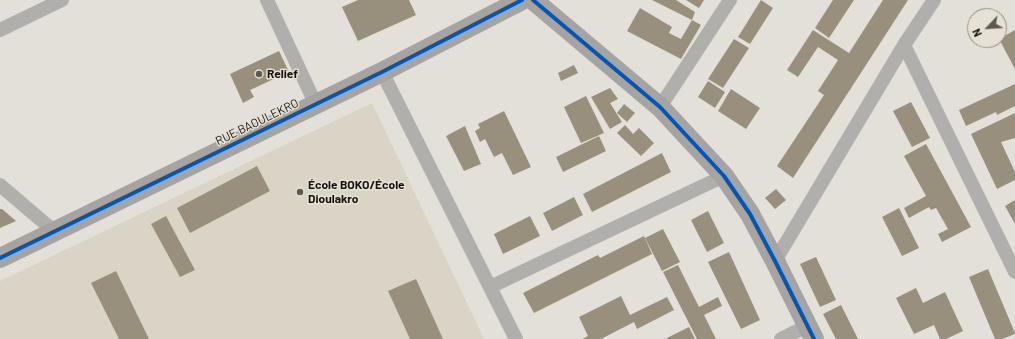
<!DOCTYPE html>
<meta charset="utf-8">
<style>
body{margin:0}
#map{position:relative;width:1015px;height:339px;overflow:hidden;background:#e3e0d9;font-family:Barlow,sans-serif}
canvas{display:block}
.north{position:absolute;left:967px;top:8px;width:40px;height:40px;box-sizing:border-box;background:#e7e1d5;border:1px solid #938e85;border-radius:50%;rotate:245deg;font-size:11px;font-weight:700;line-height:16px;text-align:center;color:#14120e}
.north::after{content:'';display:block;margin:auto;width:14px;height:18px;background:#5c5a55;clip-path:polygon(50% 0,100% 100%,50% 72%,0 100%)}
</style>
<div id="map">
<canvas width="1015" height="339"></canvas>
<div class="north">N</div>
</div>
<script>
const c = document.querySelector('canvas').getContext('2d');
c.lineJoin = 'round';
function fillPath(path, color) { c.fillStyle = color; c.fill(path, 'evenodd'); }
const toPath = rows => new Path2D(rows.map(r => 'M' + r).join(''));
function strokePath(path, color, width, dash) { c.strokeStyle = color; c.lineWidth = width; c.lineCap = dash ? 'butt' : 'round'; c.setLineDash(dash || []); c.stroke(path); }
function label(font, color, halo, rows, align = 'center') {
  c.font = font + ' Barlow,sans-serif'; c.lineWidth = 3; c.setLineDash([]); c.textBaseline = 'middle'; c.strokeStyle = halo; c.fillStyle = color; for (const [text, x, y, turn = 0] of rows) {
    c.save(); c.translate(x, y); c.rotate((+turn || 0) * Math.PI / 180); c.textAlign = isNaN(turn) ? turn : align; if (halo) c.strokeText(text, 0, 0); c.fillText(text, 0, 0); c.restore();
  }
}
const built = toPath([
 [372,103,484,339,0,339,0,281]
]);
const building = toPath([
 [358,0,409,0,416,15,358,41,342,7],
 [652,0,676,0,695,12,692,20],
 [686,0,704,0,699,8],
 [761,0,773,8,750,44,738,37],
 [833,0,854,0,829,38,815,28],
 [883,0,908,0,793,178,777,166,824,95,818,91,838,60,818,47,798,77,787,70,813,30,849,53],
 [640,8,672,27,669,33,681,39,692,20,701,25,681,59,627,31],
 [1015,30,1015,69,999,39],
 [734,39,749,48,723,88,708,79],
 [279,51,289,72,250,90,254,97,243,103,230,74],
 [574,65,578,73,561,81,558,73],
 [708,81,725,92,715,108,698,97],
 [1015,84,1015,106,997,115,996,112,966,126,959,110],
 [610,88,618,99,610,103,622,122,610,129,591,97],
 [731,89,760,108,746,129,718,111],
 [586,96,604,133,581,143,564,107],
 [911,102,930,138,912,147,893,111],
 [624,104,635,113,627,122,617,113],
 [504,111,531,167,513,175,502,153,494,157,485,139,480,142,475,131,480,128,478,124],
 [1015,113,1015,138,1001,142,1015,172,1015,180,997,189,971,134],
 [625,125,633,134,639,128,654,143,641,156,617,133],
 [465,126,481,164,464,171,446,136],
 [599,136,606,151,563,172,556,157],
 [926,144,971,227,942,242,938,234,948,229,936,208,931,210,929,207,909,218,904,208,926,196,904,156],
 [662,153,671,172,592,212,583,194],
 [257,166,270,191,190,233,177,208],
 [776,189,786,200,775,209,765,198],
 [574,197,583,215,552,231,543,213],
 [1015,200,1015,224,1005,206],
 [899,208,919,248,902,256,882,217],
 [0,209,2,209,16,221,0,228],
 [708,211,724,243,707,252,691,220],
 [166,216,195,270,180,277,151,224],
 [530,216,540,236,503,254,494,234],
 [663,229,680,262,662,271,645,238],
 [644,236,652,254,534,313,523,293,598,255,600,258],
 [729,252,760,320,741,329,708,262],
 [816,257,836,300,820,307,800,264],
 [678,265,699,307,718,297,722,306,704,315,716,339,697,339,663,272],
 [988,269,1015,333,1015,334,1002,339,995,339,969,277],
 [116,271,149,339,119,339,91,283],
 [416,279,443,339,410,339,388,291],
 [916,288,923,303,945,292,963,331,946,339,940,339,934,325,914,334,896,298],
 [621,296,630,315,667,297,674,310,637,329,634,322,601,339,582,339,588,336,579,317],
 [841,305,858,339,836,339,823,314],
 [689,327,695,339,665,339]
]);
const street = toPath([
 [267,0,316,105],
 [0,30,62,0],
 [904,45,1015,272],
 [382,72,516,339],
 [660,107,730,0],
 [0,185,55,232],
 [775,261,904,45,934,0],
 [490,287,724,176],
 [781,339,807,326]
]);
const secondary = toPath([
 [533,0,660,107,724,176,750,214,775,261,814,339],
 [0,258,382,72,522,0]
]);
const cycleway = toPath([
 [533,0,660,107,724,176,750,214,775,261,814,339],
 [0,258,382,72,522,0]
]);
const markers = [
 [259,74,4,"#5c5a55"],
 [300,192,4,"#5c5a55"]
];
const poiNames = [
 ["Relief",267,74],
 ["École BOKO/École",308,185],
 ["Dioulakro",308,199]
];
const streetNames = [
 ["RUE BAOULEKRO",257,122,-26]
];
fillPath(built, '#dad4c7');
fillPath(building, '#98907d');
strokePath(street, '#b0afac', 14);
strokePath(secondary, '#a6a4a3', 20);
strokePath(cycleway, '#0057b8', 4);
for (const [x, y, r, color] of markers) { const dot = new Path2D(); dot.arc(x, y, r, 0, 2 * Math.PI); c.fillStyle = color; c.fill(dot); strokePath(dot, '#e7e1d5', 1.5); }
label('bold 12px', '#14120e', '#e7e1d5', poiNames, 'left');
label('12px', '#14120e', '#e7e1d5', streetNames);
</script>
